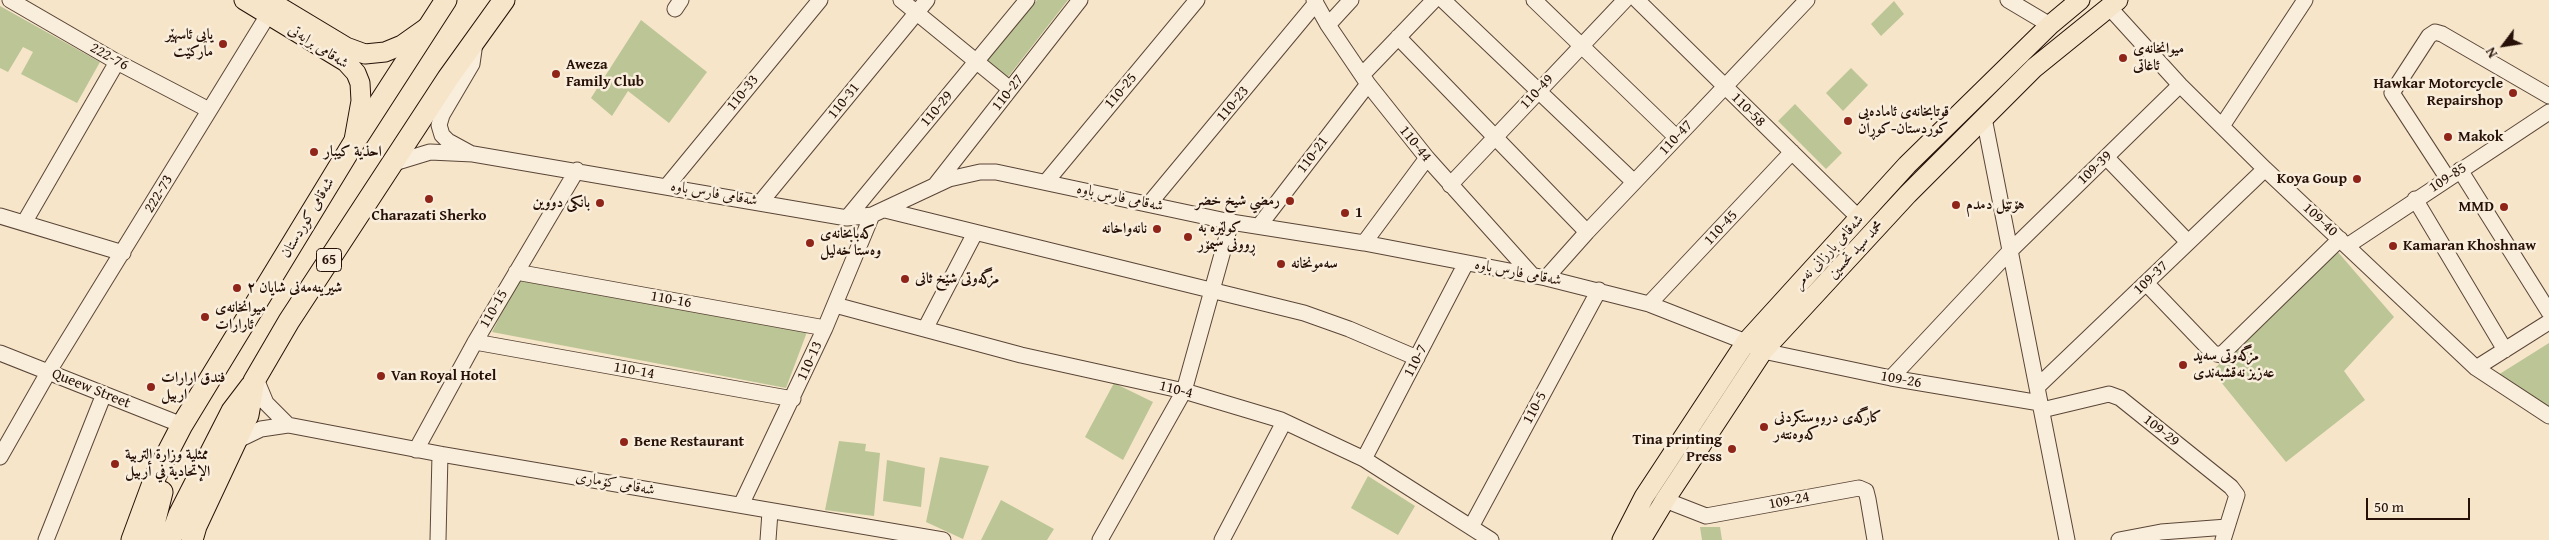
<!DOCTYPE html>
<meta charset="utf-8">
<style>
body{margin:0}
#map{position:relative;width:2549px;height:540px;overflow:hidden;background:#f6e5c8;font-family:"Gentium Book Plus",serif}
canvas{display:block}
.north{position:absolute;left:2479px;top:20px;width:50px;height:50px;-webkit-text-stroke:4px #f9eedb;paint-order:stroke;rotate:239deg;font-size:14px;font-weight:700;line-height:20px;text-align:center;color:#261008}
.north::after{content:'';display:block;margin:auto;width:18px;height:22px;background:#261008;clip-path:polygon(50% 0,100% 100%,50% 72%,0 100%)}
.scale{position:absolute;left:2366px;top:498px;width:104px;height:22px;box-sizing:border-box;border:2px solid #261008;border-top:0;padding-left:6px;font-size:15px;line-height:18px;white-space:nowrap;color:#261008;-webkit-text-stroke:4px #f9eedb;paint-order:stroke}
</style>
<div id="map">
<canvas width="2549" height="540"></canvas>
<div class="north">N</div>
<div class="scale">50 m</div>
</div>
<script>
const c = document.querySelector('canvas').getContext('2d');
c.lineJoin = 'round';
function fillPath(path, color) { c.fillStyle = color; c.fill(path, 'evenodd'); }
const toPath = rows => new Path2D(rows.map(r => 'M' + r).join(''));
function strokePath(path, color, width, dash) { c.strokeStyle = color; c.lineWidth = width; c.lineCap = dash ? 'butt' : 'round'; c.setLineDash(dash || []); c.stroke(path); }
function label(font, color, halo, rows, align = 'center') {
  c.font = font + ' "Gentium Book Plus",Amiri,serif'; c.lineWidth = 5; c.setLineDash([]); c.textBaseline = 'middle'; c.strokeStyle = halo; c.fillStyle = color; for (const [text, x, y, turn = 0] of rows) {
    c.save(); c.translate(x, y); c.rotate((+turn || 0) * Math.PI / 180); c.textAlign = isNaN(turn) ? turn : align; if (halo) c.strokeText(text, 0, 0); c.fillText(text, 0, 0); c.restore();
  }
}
const green = toPath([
 [1037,0,1068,0,1008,77,987,60],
 [1894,1,1904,14,1881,36,1871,24],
 [0,6,100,62,77,103,21,74,33,52,23,47,8,72,0,68],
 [641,20,707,72,669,123,628,91,612,116,591,98],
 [1851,68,1868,85,1843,111,1826,93],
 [1795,104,1842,153,1826,169,1778,121],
 [2337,251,2394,317,2344,371,2365,400,2286,462,2212,371],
 [519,279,807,332,786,388,492,332],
 [2549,343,2549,408,2498,375],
 [1114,383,1153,402,1123,460,1085,437],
 [839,441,866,444,865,451,880,453,874,516,825,510],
 [940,457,989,466,963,539,926,522],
 [887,460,925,468,921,507,883,501],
 [1368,476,1415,506,1398,535,1351,508],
 [1001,500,1054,529,1047,540,981,540],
 [1700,527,1720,527,1722,540,1702,540]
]);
const minor = toPath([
 [10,0,117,62,209,110],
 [901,0,1010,89],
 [1314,0,1328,25,1368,84,1427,158,1532,275],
 [1443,0,1634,182],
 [1534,0,1676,137],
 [1637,0,1860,219],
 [2008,0,2050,25],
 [2108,6,2180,85,2265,169,2476,368,2549,416],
 [675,9,681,0],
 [1328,25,1351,0],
 [1398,37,1587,232],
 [1362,75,1434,0],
 [1984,118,2067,540],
 [2222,126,2305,0],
 [470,153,448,141,442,135,439,125,442,115,472,64,475,43],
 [2106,157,2188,242],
 [394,163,430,152,473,154,847,218,872,215,949,179,980,172,996,172,1231,222,1364,243,1546,278,1649,304,1746,342,1763,351,1891,378,2040,403],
 [2460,170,2549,312],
 [2448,179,2392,93,2429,36,2435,32,2442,34,2549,96],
 [1046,182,1197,0],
 [936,184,1080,0],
 [1450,185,1625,0],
 [667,186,820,0],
 [2415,199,2505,350],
 [760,203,927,0],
 [1149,204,1316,3],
 [885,210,1304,313,1349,329,1417,358],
 [0,216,123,253],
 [847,218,1027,0],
 [24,223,117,62],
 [1259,226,1368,84],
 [1364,243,1427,158],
 [2347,246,2549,112],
 [516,272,825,328],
 [1546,278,1587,232,1807,0],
 [2146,283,2213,353,2221,355,2340,239],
 [1649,304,1792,152],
 [835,305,1021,355,1184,391,1281,420,1364,459,1491,540],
 [925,329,975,233],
 [475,342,793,399],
 [0,353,182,425],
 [2476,368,2549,322],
 [1891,378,2010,251,2180,85],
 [256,379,266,403,288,425],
 [2037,387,2265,169],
 [2042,410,2109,394,2120,398,2231,487,2237,495,2223,540],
 [236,441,261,429,288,425,440,454,943,540],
 [416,450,475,342,577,170],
 [0,457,49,371,268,15],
 [1364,459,1466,263],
 [1665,500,1706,516,1859,488,1866,491,1868,499,1875,540],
 [741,505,825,328,872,215],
 [1471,527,1599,290],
 [46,540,104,394],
 [438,540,440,454],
 [768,540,770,512],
 [1100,540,1184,391,1231,222],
 [1222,540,1284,422],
 [2119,540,2161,532,2227,527]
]);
const major = toPath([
 [244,0,346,62,356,73,360,83,361,101,354,140],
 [268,0,346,47,365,54,385,52,402,45,426,28],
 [1622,540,1644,497,1746,342,1907,165,2050,25,2080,0],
 [1641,540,1665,500,1763,351,1908,194,2034,68,2118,0]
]);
const highway = toPath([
 [132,540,156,475,182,425,353,144,446,0],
 [150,540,162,492],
 [170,540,179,515,232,411,251,386],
 [192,540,196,526,248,415,254,381,289,321,448,78,504,0]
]);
const markers = [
 [223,44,5,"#8f2418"],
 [2123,58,5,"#8f2418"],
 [556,74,5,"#8f2418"],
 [2513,93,5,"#8f2418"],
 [1848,121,5,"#8f2418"],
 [2448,137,5,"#8f2418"],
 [314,152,5,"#8f2418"],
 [2357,179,5,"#8f2418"],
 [429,199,5,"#8f2418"],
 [1290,201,5,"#8f2418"],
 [600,203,5,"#8f2418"],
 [1956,205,5,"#8f2418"],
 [2504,207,5,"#8f2418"],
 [1345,213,5,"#8f2418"],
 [1157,229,5,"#8f2418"],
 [1188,237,5,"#8f2418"],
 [810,243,5,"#8f2418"],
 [2393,246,5,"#8f2418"],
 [1281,264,5,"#8f2418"],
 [905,279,5,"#8f2418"],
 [237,288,5,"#8f2418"],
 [205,317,5,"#8f2418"],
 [2183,365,5,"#8f2418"],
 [381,376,5,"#8f2418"],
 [151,387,5,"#8f2418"],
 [1764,427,5,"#8f2418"],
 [624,442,5,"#8f2418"],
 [1732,449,5,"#8f2418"],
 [115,464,5,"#8f2418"]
];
const shields = [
 [329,260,25]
];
const shieldNames = [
 ["65",329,260]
];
const poiNames = [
 ["ياپی ئاسهێر",213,35,"right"],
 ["مارکێت",213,52,"right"],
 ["میوانخانەی",2133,49],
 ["ئاغاتی",2133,66],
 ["Aweza",566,65],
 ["Family Club",566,82],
 ["Hawkar Motorcycle",2503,84,"right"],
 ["Repairshop",2503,101,"right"],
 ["قوتابخانەی ئامادەیی",1858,112],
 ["کوردستان-کوڕان",1858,129],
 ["Makok",2458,137],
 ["احذية كيبار",324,152],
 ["Koya Goup",2347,179,"right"],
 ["رمضي شيخ خضر",1280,201,"right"],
 ["بانکی دووین",590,203,"right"],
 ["هۆتێل دمدم",1966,205],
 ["MMD",2494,207,"right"],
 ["1",1355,213],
 ["Charazati Sherko",429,216,"center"],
 ["کولێرە بە",1198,228],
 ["ڕوونی سیمۆر",1198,245],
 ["نانەواخانە",1147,229,"right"],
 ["کەبابخانەی",820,234],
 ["وەستا خەلیل",820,251],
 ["Kamaran Khoshnaw",2403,246],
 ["سەمونخانە",1291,264],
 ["مزگەوتی شێخ ثانی",915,279],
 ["شیرینەمەنی شایان ٢",247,288],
 ["میوانخانەی",215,308],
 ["ئارارات",215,325],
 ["مزگەوتی سەید",2193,356],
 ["عەزیز نەقشبەندی",2193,373],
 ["Van Royal Hotel",391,376],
 ["فندق ارارات",161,378],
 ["اربيل",161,395],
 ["کارگەی درووستکردنی",1774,418],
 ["کەوەنتەر",1774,435],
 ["Tina printing",1722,440,"right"],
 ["Press",1722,457,"right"],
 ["Bene Restaurant",634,442],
 ["ممثلية وزارة التربية",125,455],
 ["الإتحادية في أربيل",125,472]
];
const streetNames = [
 ["شەقامی برایەتی",318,47,33],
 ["222-76",109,57,29],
 ["110-25",1121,91,-50],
 ["110-49",1537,92,-47],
 ["110-33",743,93,-51],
 ["110-27",1008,93,-52],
 ["110-31",844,101,-51],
 ["110-23",1233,104,-50],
 ["110-29",937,109,-50],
 ["110-58",1748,110,45],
 ["110-47",1676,138,-47],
 ["110-44",1415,144,51],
 ["110-21",1313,155,-53],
 ["109-39",2095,168,-44],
 ["109-85",2448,178,-33],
 ["222-73",159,194,-59],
 ["شەقامی فارس باوە",714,194,10],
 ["شەقامی فارس باوە",1120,198,12],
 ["شەقامی کوردستان",308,218,-59],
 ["109-40",2320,220,43],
 ["110-45",1721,228,-47],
 ["محمد سید تحسین",1856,250,-47],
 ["شەقامی بارزانی نەمر",1829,252,-47],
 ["شەقامی فارس باوە",1518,273,11],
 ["109-37",2151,278,-44],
 ["110-16",671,300,10],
 ["110-15",494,309,-60],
 ["110-13",810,361,-66],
 ["110-7",1416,361,-63],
 ["110-14",634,371,10],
 ["109-26",1901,380,10],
 ["Queew Street",91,389,22],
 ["110-4",1176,390,14],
 ["110-5",1535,408,-62],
 ["109-29",2161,431,39],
 ["شەقامی کۆماری",615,484,10],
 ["109-24",1789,501,-11]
];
fillPath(green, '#bbc596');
strokePath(minor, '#5a4538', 17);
strokePath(major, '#261008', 21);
strokePath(highway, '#261008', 23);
strokePath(minor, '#f9eedb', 15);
strokePath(major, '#f6e5c8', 19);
strokePath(highway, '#f6e5c8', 21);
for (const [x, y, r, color] of markers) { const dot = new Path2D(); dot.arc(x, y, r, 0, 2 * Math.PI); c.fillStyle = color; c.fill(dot); strokePath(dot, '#f9eedb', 2); }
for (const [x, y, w] of shields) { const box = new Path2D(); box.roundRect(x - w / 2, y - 11.5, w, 23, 4); c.fillStyle = '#f9eedb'; c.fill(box); strokePath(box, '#261008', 1); }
label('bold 14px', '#261008', null, shieldNames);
label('bold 15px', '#261008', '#f9eedb', poiNames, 'left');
label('15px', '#261008', '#f9eedb', streetNames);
</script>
